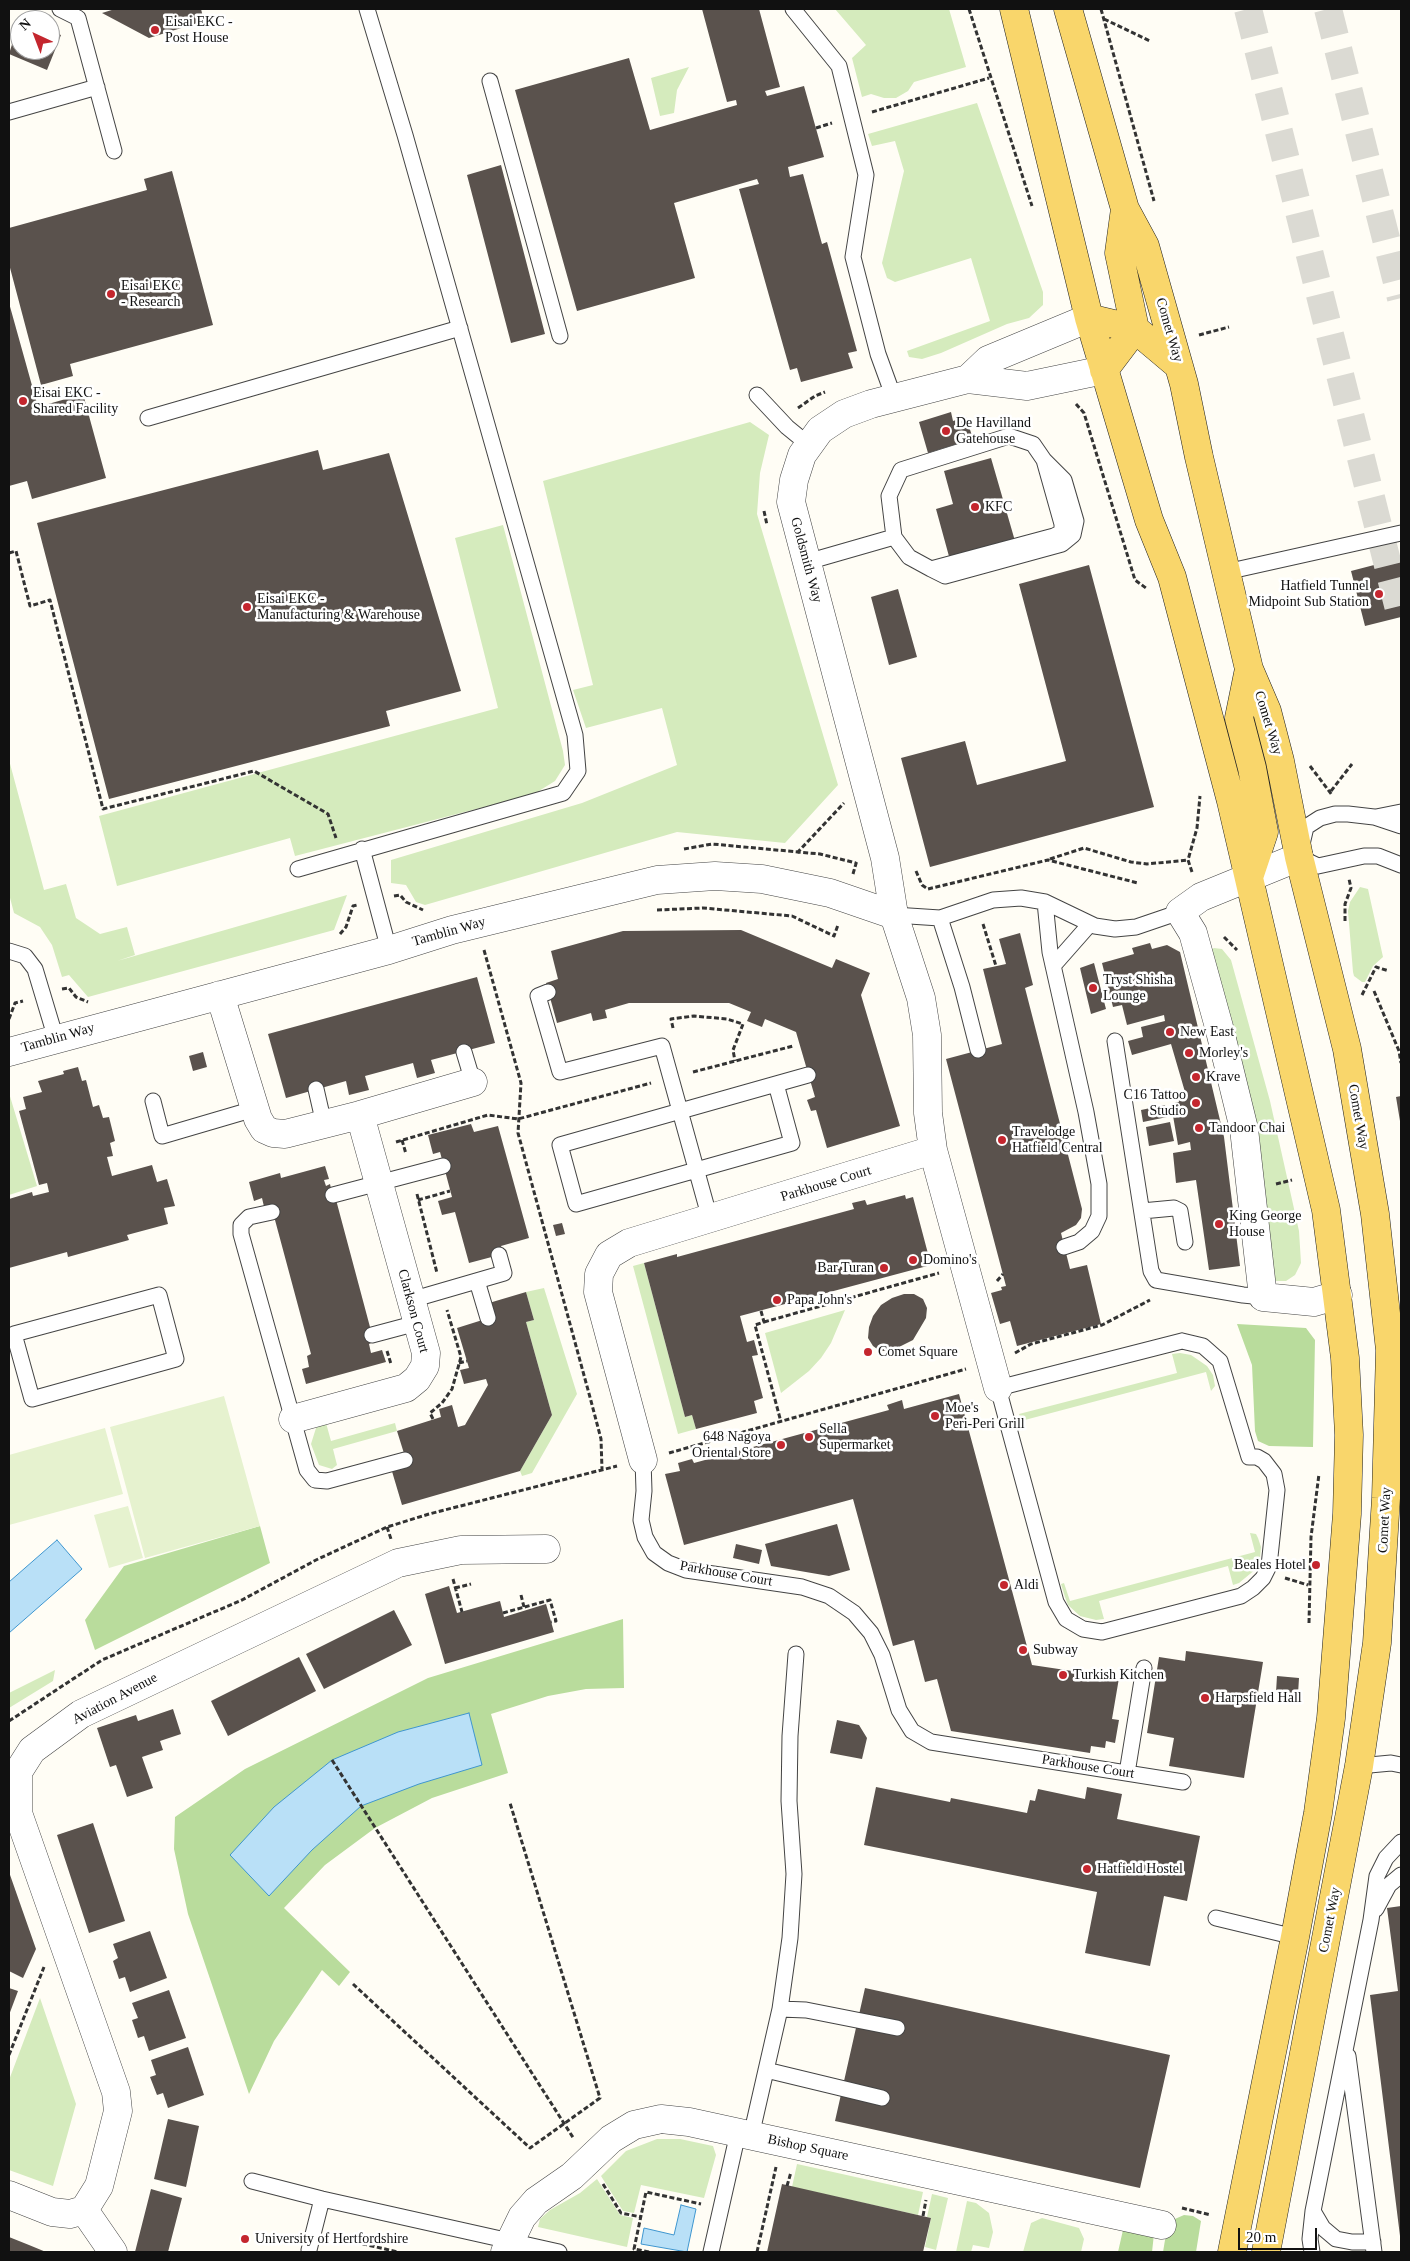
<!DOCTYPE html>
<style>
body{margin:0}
#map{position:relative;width:1410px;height:2261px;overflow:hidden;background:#fffdf5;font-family:"Times New Roman",serif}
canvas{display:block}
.frame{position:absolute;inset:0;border:10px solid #111;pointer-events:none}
.north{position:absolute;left:10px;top:10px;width:50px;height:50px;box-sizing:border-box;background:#fff;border:1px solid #a0a0a0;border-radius:50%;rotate:317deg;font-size:14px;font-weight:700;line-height:20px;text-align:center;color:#111}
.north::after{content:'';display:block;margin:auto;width:18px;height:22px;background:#c4262e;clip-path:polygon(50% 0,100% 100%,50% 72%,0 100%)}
.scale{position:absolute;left:1238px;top:2228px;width:79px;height:22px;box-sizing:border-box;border:2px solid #111;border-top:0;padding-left:6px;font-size:15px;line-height:18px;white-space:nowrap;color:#111;-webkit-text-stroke:4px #fff;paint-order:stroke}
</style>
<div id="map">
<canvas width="1410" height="2261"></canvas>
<div class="frame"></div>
<div class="north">N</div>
<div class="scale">20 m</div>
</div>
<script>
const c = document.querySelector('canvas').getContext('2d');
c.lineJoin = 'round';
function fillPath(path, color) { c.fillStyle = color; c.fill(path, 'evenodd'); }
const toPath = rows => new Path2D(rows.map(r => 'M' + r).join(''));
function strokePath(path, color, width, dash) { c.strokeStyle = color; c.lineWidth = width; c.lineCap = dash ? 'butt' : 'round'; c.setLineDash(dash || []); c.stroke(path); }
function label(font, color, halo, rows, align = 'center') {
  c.font = font + ' "Times New Roman",serif'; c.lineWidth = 5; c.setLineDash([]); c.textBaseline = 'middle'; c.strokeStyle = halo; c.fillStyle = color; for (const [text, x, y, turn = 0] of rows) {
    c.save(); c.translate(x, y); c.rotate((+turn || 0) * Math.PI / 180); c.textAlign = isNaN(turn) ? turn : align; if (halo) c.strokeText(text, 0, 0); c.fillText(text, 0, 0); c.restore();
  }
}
const green = toPath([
 [835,9,949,9,966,67,914,82,908,91,896,98,884,98,871,94,862,97,852,58,866,45],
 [689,67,677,90,674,113,660,116,651,78],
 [977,103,1043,292,1043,305,1029,318,1007,324,941,353,922,359,909,357,907,351,990,321,971,258,895,282,887,278,882,263,904,171,895,141,872,146,868,134],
 [750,422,769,435,760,473,757,514,838,785,785,843,677,832,425,905,416,902,406,885,391,883,391,860,582,803,677,765,662,708,586,728,573,690,593,685,543,481],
 [503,525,563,751,565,765,555,781,534,794,295,856,290,838,117,886,99,816,498,708,455,538],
 [9,760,44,890,66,884,76,918,100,934,127,927,135,955,117,961,347,895,334,930,88,997,69,975,62,977,52,945,40,927,14,913,9,894],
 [1360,887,1368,889,1383,957,1373,966,1365,982,1362,982,1354,976,1353,972,1348,911,1350,902],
 [1214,948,1222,949,1231,960,1270,1101,1299,1231,1301,1263,1295,1275,1286,1281,1276,1281,1269,1269,1209,951],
 [9,1093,37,1186,9,1195],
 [644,1263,685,1417,692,1415,696,1429,678,1434,633,1266],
 [544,1288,577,1394,532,1473,522,1476,520,1471,552,1415,526,1322,534,1320,526,1292],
 [845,1310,831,1343,821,1358,809,1371,781,1393,765,1333],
 [1180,1353,1191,1355,1207,1366,1213,1375,1215,1386,1211,1391,1206,1372,1021,1421,1019,1414,1177,1373,1172,1354],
 [326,1423,331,1441,395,1423,397,1431,333,1449,337,1465,332,1469,319,1465,311,1444,316,1428],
 [1250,1533,1256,1534,1258,1538,1261,1547,1260,1558,1256,1569,1239,1583,1233,1585,1228,1566,1099,1601,1104,1619,1096,1620,1080,1616,1068,1605,1065,1597,1061,1584,1064,1583,1070,1601,1255,1552],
 [55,1670,53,1681,9,1708,9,1693],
 [40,1998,76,2104,53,2186,9,2170,9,2080],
 [657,2139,680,2139,713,2146,716,2155,704,2198,641,2185,634,2213,623,2211,601,2176,626,2151],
 [797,2164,923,2192,918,2215,792,2187],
 [597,2179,620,2215,633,2218,627,2247,538,2227,540,2219,550,2210,580,2193],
 [932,2194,948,2198,936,2250,925,2247,931,2218,927,2217],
 [967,2201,976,2203,989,2213,993,2232,989,2248,973,2245,971,2252,956,2252],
 [1042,2218,1079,2228,1084,2239,1081,2252,1023,2252,1031,2223]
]);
const forest = toPath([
 [1237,1324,1306,1328,1315,1340,1313,1447,1269,1446,1258,1441,1255,1431,1252,1365],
 [260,1526,270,1563,95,1650,85,1620,124,1566],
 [623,1619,624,1688,586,1689,548,1696,491,1714,508,1773,432,1798,375,1828,325,1865,284,1908,350,1972,339,1986,322,1970,274,2041,249,2094,188,1914,174,1849,175,1817,245,1769,428,1678],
 [1184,2215,1193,2216,1201,2221,1196,2252,1163,2252,1168,2222],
 [1123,2230,1154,2234,1152,2252,1118,2252]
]);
const pitch = toPath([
 [224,1396,260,1526,145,1558,110,1427],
 [105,1428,123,1494,9,1525,9,1455],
 [128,1506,143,1558,109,1568,94,1515]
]);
const water = toPath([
 [57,1540,82,1569,9,1633,9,1582,57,1540],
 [469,1713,482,1765,419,1784,361,1806,312,1850,269,1896,230,1855,274,1807,332,1760,398,1732,469,1713],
 [681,2205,696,2209,687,2252,641,2244,644,2228,674,2235,681,2205]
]);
const building = toPath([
 [115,9,201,9,204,21,149,38,102,13],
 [702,9,759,9,780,87,765,91,767,96,804,86,824,157,788,167,790,177,803,174,822,244,827,242,857,351,848,353,853,368,801,382,797,368,790,370,739,189,759,184,757,179,674,203,695,278,577,311,515,90,629,58,650,130,737,105,736,100,727,102],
 [20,19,20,50,50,50,50,31,61,35,47,70,9,54],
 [501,165,545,334,511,343,467,175],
 [172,171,213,325,70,364,73,376,41,385,9,264,9,228,147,190,144,179],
 [9,303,38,407,83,394,106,478,32,499,27,481,9,486],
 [951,412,953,421,966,417,973,439,928,453,919,422],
 [318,450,323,470,389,453,461,691,386,711,390,726,109,799,37,523],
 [991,458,1015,541,950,560,936,509,953,504,944,471],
 [1401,558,1401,617,1365,626,1351,571],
 [1089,565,1154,807,930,867,901,758,965,741,977,785,1066,761,1019,584],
 [898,589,917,657,889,665,871,597],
 [741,930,832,968,836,959,870,973,861,995,900,1126,827,1148,816,1110,811,1111,807,1100,815,1097,796,1032,765,1019,762,1027,747,1021,751,1012,729,1003,629,1003,605,1010,607,1018,593,1021,591,1013,557,1023,546,983,558,979,551,951,623,931],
 [1020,933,1033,985,1025,988,1082,1209,1081,1218,1076,1225,1061,1233,1070,1269,1087,1265,1101,1324,1017,1346,1010,1321,1000,1324,991,1293,1002,1290,1001,1287,1006,1286,946,1059,1002,1044,983,969,1006,964,999,939],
 [1150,943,1152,949,1167,945,1180,952,1224,1137,1240,1266,1209,1270,1196,1180,1176,1183,1173,1153,1191,1150,1190,1142,1178,1145,1171,1104,1179,1102,1177,1093,1185,1092,1171,1044,1132,1055,1128,1041,1143,1037,1141,1027,1165,1021,1164,1015,1127,1025,1122,1005,1113,1007,1102,963,1134,954,1132,948],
 [1094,963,1106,1009,1091,1014,1080,968],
 [477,977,495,1043,431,1060,435,1073,417,1078,413,1063,365,1076,369,1090,349,1095,346,1081,286,1098,268,1034],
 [203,1052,207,1067,193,1071,189,1056],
 [78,1067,82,1081,86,1080,93,1107,99,1105,103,1118,109,1117,115,1141,110,1143,113,1156,107,1157,112,1176,152,1165,157,1182,167,1179,175,1206,164,1208,168,1224,127,1235,129,1240,68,1257,67,1252,9,1268,9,1199,32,1192,33,1196,49,1192,47,1183,39,1185,19,1111,26,1109,23,1097,42,1092,38,1081,64,1074,63,1071],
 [1401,1096,1401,1121,1400,1121,1396,1097],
 [1165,1105,1167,1117,1143,1122,1141,1110],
 [1170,1122,1174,1141,1149,1146,1146,1127],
 [471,1124,474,1132,498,1126,529,1238,501,1246,503,1254,469,1263,455,1212,442,1215,438,1201,452,1197,440,1152,433,1154,428,1135],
 [325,1166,329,1179,324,1180,326,1186,330,1184,333,1197,335,1196,374,1342,369,1344,371,1353,382,1350,386,1362,306,1384,302,1369,309,1367,307,1356,311,1354,275,1220,272,1212,265,1211,262,1198,254,1201,249,1182,280,1173,281,1178],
 [905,1195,906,1199,913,1197,931,1265,740,1316,747,1342,754,1340,758,1355,752,1356,763,1398,754,1401,757,1413,696,1429,692,1415,685,1417,644,1263,677,1254,677,1257,854,1209,852,1203,865,1200,867,1205],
 [562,1223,565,1234,556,1236,553,1225],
 [526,1292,534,1320,526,1322,552,1415,520,1471,402,1505,391,1468,407,1463,397,1431,441,1417,439,1409,452,1405,458,1427,465,1425,488,1385,486,1379,464,1384,460,1370,469,1368,457,1328,492,1317,489,1303],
 [904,1294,914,1294,923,1299,927,1308,926,1318,913,1340,891,1351,880,1351,873,1346,868,1338,869,1327,873,1316,881,1305,892,1298],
 [959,1394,1032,1665,1119,1678,1112,1719,1119,1720,1115,1743,1106,1741,1105,1748,1091,1746,1090,1753,951,1731,937,1679,925,1682,914,1640,893,1646,853,1499,684,1545,665,1474,680,1471,678,1463,692,1459,694,1463,889,1410,887,1405,902,1400,904,1409],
 [837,1524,850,1570,829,1576,771,1566,765,1544],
 [736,1544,762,1550,759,1564,733,1558],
 [449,1586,457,1613,500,1601,504,1617,546,1604,554,1632,445,1664,425,1594],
 [394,1610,412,1645,324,1689,306,1654],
 [1186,1651,1263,1662,1244,1778,1169,1766,1174,1738,1147,1733,1159,1657,1185,1661],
 [299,1657,316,1691,228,1736,211,1701],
 [1277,1676,1299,1678,1298,1694,1276,1692],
 [173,1709,181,1734,160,1741,163,1750,142,1757,153,1788,127,1797,116,1765,110,1767,97,1728,136,1715,138,1721],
 [837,1720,859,1725,867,1738,862,1759,830,1753],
 [876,1787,950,1802,951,1798,1027,1813,1030,1800,1035,1801,1038,1789,1085,1799,1087,1787,1122,1794,1117,1819,1200,1836,1187,1901,1164,1896,1150,1966,1085,1953,1097,1892,864,1845],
 [93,1823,125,1921,89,1933,57,1835],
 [9,1872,36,1949,23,1978,9,1971],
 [1401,1906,1401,2236,1400,2236,1370,1995,1398,1991,1387,1908],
 [150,1931,167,1978,130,1992,125,1977,119,1979,113,1961,118,1958,113,1944],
 [9,1988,18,1991,9,2015],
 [865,1988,1170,2055,1140,2188,835,2121],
 [169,1990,186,2038,149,2051,144,2036,138,2038,132,2020,138,2018,132,2003],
 [188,2047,204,2095,168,2108,163,2093,157,2095,150,2077,156,2075,151,2060],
 [168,2119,199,2126,186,2187,154,2179],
 [782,2184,931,2218,923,2252,767,2252],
 [151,2189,182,2198,168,2252,135,2252],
 [9,2237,29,2245,46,2252,9,2252]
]);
const highwayTunnel = toPath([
 [1248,9,1401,617],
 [1328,9,1401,298]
]);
const path = toPath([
 [969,9,1032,206],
 [1101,9,1154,201],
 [1104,19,1150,41],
 [872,112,989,78],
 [816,128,832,123],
 [1199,335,1229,327],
 [1076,404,1084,413,1135,580,1146,588],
 [798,408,815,396,825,392],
 [764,511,767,525],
 [9,553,16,551,30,606,50,600,103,809,254,771,328,814,336,838],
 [1310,766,1332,795],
 [1331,791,1352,764],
 [684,849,712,844,820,854,856,863],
 [797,853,844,803],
 [1050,859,1084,848,1131,862,1147,864,1188,860],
 [916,871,922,885,928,889,1048,860,1138,883],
 [1192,872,1188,860,1197,828,1200,796],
 [853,874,857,860],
 [394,896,400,895,406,902,423,910],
 [657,910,703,908,792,916,834,936,838,925],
 [1345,921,1345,904,1351,888,1349,879],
 [983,924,996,966],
 [340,934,346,927,353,906,357,905],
 [1224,937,1237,950],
 [484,950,521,1083,518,1133,591,1401,601,1439,602,1469],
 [62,989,69,988,76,997,88,1002],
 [1374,991,1399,1051,1401,1063],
 [1362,995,1376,967,1389,971],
 [9,1019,15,1003,23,1001],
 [673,1028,671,1019,694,1016,727,1019,743,1024,733,1050,735,1061],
 [693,1072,793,1046],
 [402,1140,406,1154],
 [396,1142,488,1115,518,1119,651,1083],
 [1276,1184,1292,1180],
 [417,1194,437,1273],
 [418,1200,450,1191],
 [997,1281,1003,1274],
 [761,1311,764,1322,755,1325,781,1422],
 [764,1322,939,1273],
 [387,1351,391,1364],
 [1015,1353,1031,1344,1102,1325,1150,1300],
 [459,1363,467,1361],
 [433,1419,430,1413,442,1403,452,1389,461,1357,447,1310],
 [669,1453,966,1369],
 [387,1527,391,1539],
 [1285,1578,1308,1585],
 [453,1579,462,1612],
 [455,1588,471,1584],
 [521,1595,524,1607],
 [503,1613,550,1600,556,1621,551,1622],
 [1309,1623,1311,1537,1319,1474],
 [9,1721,102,1660,242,1600,316,1560,387,1527,429,1514,617,1466],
 [332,1760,574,2139],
 [353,1984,530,2148,600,2098,510,1803],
 [9,2055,44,1967],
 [603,2184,621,2213,641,2217],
 [787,2186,791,2172],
 [1182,2208,1211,2215],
 [923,2216,926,2200],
 [333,2237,398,2252],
 [649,2252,634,2249,646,2192,701,2204],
 [757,2252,776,2167]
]);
const lane = toPath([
 [60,9,78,18,114,151],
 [793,9,839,66,866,175,853,257,878,354,894,398],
 [490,81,560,336],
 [9,112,97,87],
 [757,395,787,427,809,445],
 [148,418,460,328],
 [807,562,894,537],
 [931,569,945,576,1062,544,1073,535,1076,521,1064,480,1044,460,1033,444,1009,436,901,470,889,496,894,537,909,557,931,569,1054,536,1062,532,1062,524,1044,460],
 [1226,572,1401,533],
 [1376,817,1401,812],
 [1401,826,1374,817,1348,814,1335,814,1320,818,1306,827,1299,857,1318,866,1364,856,1378,856,1401,865],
 [362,849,389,950],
 [298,869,563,793,578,771,575,735,405,135,367,9],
 [1045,902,1050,952,1086,1112,1099,1184,1099,1216,1092,1231,1079,1242,1064,1247],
 [894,915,940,918,993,900,1021,898,1045,902,1095,926,1115,929,1136,927,1180,912],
 [940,918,962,987,978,1050],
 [9,951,25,956,35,969,56,1039],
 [1053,966,1090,924],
 [548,992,538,996,560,1072,662,1046,710,1219],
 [1115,1041,1151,1271,1156,1280,1243,1295,1263,1297],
 [464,1052,473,1082],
 [776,1084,792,1143,576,1204,560,1145,776,1084],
 [776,1084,808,1075],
 [316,1089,324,1124],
 [153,1101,162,1136,254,1109],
 [333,1195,443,1166],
 [1142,1211,1174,1208,1180,1211,1185,1242],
 [272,1212,249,1217,241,1225,241,1234,307,1470,315,1480,327,1481,405,1460],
 [477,1281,488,1318],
 [159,1295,176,1359,32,1399,14,1334,159,1295],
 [411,1300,504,1273,499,1255],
 [372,1335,417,1323],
 [1182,1341,1203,1346,1220,1361,1249,1457,1257,1457,1264,1461,1274,1474,1277,1490,1269,1566,1263,1578,1253,1588,1241,1596,1102,1632,1083,1629,1066,1619,1056,1602,998,1388,1182,1341],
 [643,1460,644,1491,641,1520,645,1537,654,1553,668,1563,686,1570,802,1587,829,1596,854,1613,871,1633,882,1655,899,1710,912,1731,931,1742,1183,1782],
 [1359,1766,1391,1763,1401,1765],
 [1127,1773,1144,1668],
 [1376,1909,1389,1885,1401,1875],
 [1216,1918,1295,1937],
 [780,2009,806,2010,897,2028],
 [1348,2056,1374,2252],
 [766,2070,882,2098],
 [751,2136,780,2009,790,1938,794,1874,789,1801,790,1736,796,1654],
 [252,2181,322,2199,559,2252],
 [1313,2211,1323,2228,1336,2239,1352,2242,1373,2242],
 [309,2250,322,2199],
 [711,2252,738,2133],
 [1312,2252,1310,2239,1313,2211,1371,1920,1377,1876,1386,1858,1401,1842]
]);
const street = toPath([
 [968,379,988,360,1089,318],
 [1299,857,1201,897,1180,912,1193,933,1219,1027,1244,1129,1263,1297,1314,1302,1338,1295],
 [220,995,258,1119,264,1129,273,1133,285,1134,360,1115,473,1082],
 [9,1052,389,950,452,930,657,880,715,876,762,879,830,893,894,915],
 [998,1388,933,1150,928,1113,927,1035,921,998,894,915,885,858,791,502,794,480,802,455,820,430,844,414,871,404,968,379,1027,386,1104,370],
 [293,1419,406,1388,417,1379,425,1366,426,1353,360,1115],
 [643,1460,598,1292,599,1274,609,1255,629,1243,933,1150],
 [9,2195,52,2212,70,2214,84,2210,99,2186,118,2111,116,2092,18,1813,18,1772,32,1750,81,1714,398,1563,461,1550,546,1549],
 [84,2210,113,2252],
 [505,2252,522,2217,536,2201,572,2176,611,2139,634,2125,661,2119,689,2122,1162,2225]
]);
const primary = toPath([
 [1014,9,1089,318,1149,520,1172,577,1231,801,1326,1210,1345,1358,1349,1435,1347,1514,1331,1718,1318,1813,1295,1937,1232,2252],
 [1068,9,1125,209,1145,246,1184,384,1199,457,1249,669,1267,711,1280,761,1299,857,1347,1049,1375,1214,1390,1350,1386,1498,1377,1643,1359,1766,1266,2252],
 [1089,318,1135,329,1179,366],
 [1104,370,1135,329,1119,253,1125,209],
 [1249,877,1264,832,1252,768,1239,718,1249,669]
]);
const markers = [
 [155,30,5,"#c4262e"],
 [111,294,5,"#c4262e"],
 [23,401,5,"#c4262e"],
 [946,431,5,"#c4262e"],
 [975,507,5,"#c4262e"],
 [1379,594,5,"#c4262e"],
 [247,607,5,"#c4262e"],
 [1093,988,5,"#c4262e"],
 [1170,1032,5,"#c4262e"],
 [1189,1053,5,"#c4262e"],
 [1196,1077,5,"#c4262e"],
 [1196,1103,5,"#c4262e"],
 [1199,1128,5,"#c4262e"],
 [1002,1140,5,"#c4262e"],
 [1219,1224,5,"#c4262e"],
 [913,1260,5,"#c4262e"],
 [884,1268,5,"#c4262e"],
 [777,1300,5,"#c4262e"],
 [868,1352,5,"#c4262e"],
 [935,1416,5,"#c4262e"],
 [809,1437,5,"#c4262e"],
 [781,1445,5,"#c4262e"],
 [1316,1565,5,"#c4262e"],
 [1004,1585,5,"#c4262e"],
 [1023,1650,5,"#c4262e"],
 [1063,1675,5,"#c4262e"],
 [1205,1698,5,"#c4262e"],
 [1087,1869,5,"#c4262e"],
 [245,2239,5,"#c4262e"]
];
const poiNames = [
 ["Eisai EKC -",165,22],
 ["Post House",165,38],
 ["Eisai EKC",121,286],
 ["- Research",121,302],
 ["Eisai EKC -",33,393],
 ["Shared Facility",33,409],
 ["De Havilland",956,423],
 ["Gatehouse",956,439],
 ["KFC",985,507],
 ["Hatfield Tunnel",1369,586,"right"],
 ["Midpoint Sub Station",1369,602,"right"],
 ["Eisai EKC -",257,599],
 ["Manufacturing & Warehouse",257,615],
 ["Tryst Shisha",1103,980],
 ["Lounge",1103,996],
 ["New East",1180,1032],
 ["Morley's",1199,1053],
 ["Krave",1206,1077],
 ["C16 Tattoo",1186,1095,"right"],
 ["Studio",1186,1111,"right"],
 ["Tandoor Chai",1209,1128],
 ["Travelodge",1012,1132],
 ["Hatfield Central",1012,1148],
 ["King George",1229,1216],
 ["House",1229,1232],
 ["Domino's",923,1260],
 ["Bar Turan",874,1268,"right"],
 ["Papa John's",787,1300],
 ["Comet Square",878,1352],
 ["Moe's",945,1408],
 ["Peri-Peri Grill",945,1424],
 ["Sella",819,1429],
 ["Supermarket",819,1445],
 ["648 Nagoya",771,1437,"right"],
 ["Oriental Store",771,1453,"right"],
 ["Beales Hotel",1306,1565,"right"],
 ["Aldi",1014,1585],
 ["Subway",1033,1650],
 ["Turkish Kitchen",1073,1675],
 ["Harpsfield Hall",1215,1698],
 ["Hatfield Hostel",1097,1869],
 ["University of Hertfordshire",255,2239]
];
const streetNames = [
 ["Comet Way",1169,330,74],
 ["Goldsmith Way",806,560,75],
 ["Comet Way",1268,723,73],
 ["Tamblin Way",449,932,-16],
 ["Tamblin Way",58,1038,-16],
 ["Comet Way",1358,1117,80],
 ["Parkhouse Court",826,1184,-17],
 ["Clarkson Court",413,1311,75],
 ["Comet Way",1385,1520,-87],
 ["Parkhouse Court",726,1574,10],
 ["Aviation Avenue",115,1699,-28],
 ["Parkhouse Court",1088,1767,9],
 ["Comet Way",1330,1920,-79],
 ["Bishop Square",808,2148,12]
];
fillPath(green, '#d5ebbd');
fillPath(forest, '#b9dc9c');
fillPath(pitch, '#e6f2cf');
fillPath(water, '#b9e0f7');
strokePath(water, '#3f96cf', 1);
fillPath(building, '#5a524d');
strokePath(highwayTunnel, '#dbdad3', 28, [28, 14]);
strokePath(lane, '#444', 17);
strokePath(street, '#444', 29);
strokePath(primary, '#222', 29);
strokePath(path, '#333', 3, [5, 2.5]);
strokePath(lane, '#fff', 15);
strokePath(street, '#fff', 28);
strokePath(primary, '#f9d66b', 28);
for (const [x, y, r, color] of markers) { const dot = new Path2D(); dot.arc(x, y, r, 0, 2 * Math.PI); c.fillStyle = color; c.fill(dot); strokePath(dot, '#fff', 2); }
label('14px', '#111', '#fff', poiNames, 'left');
label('14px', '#111', '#fff', streetNames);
</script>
